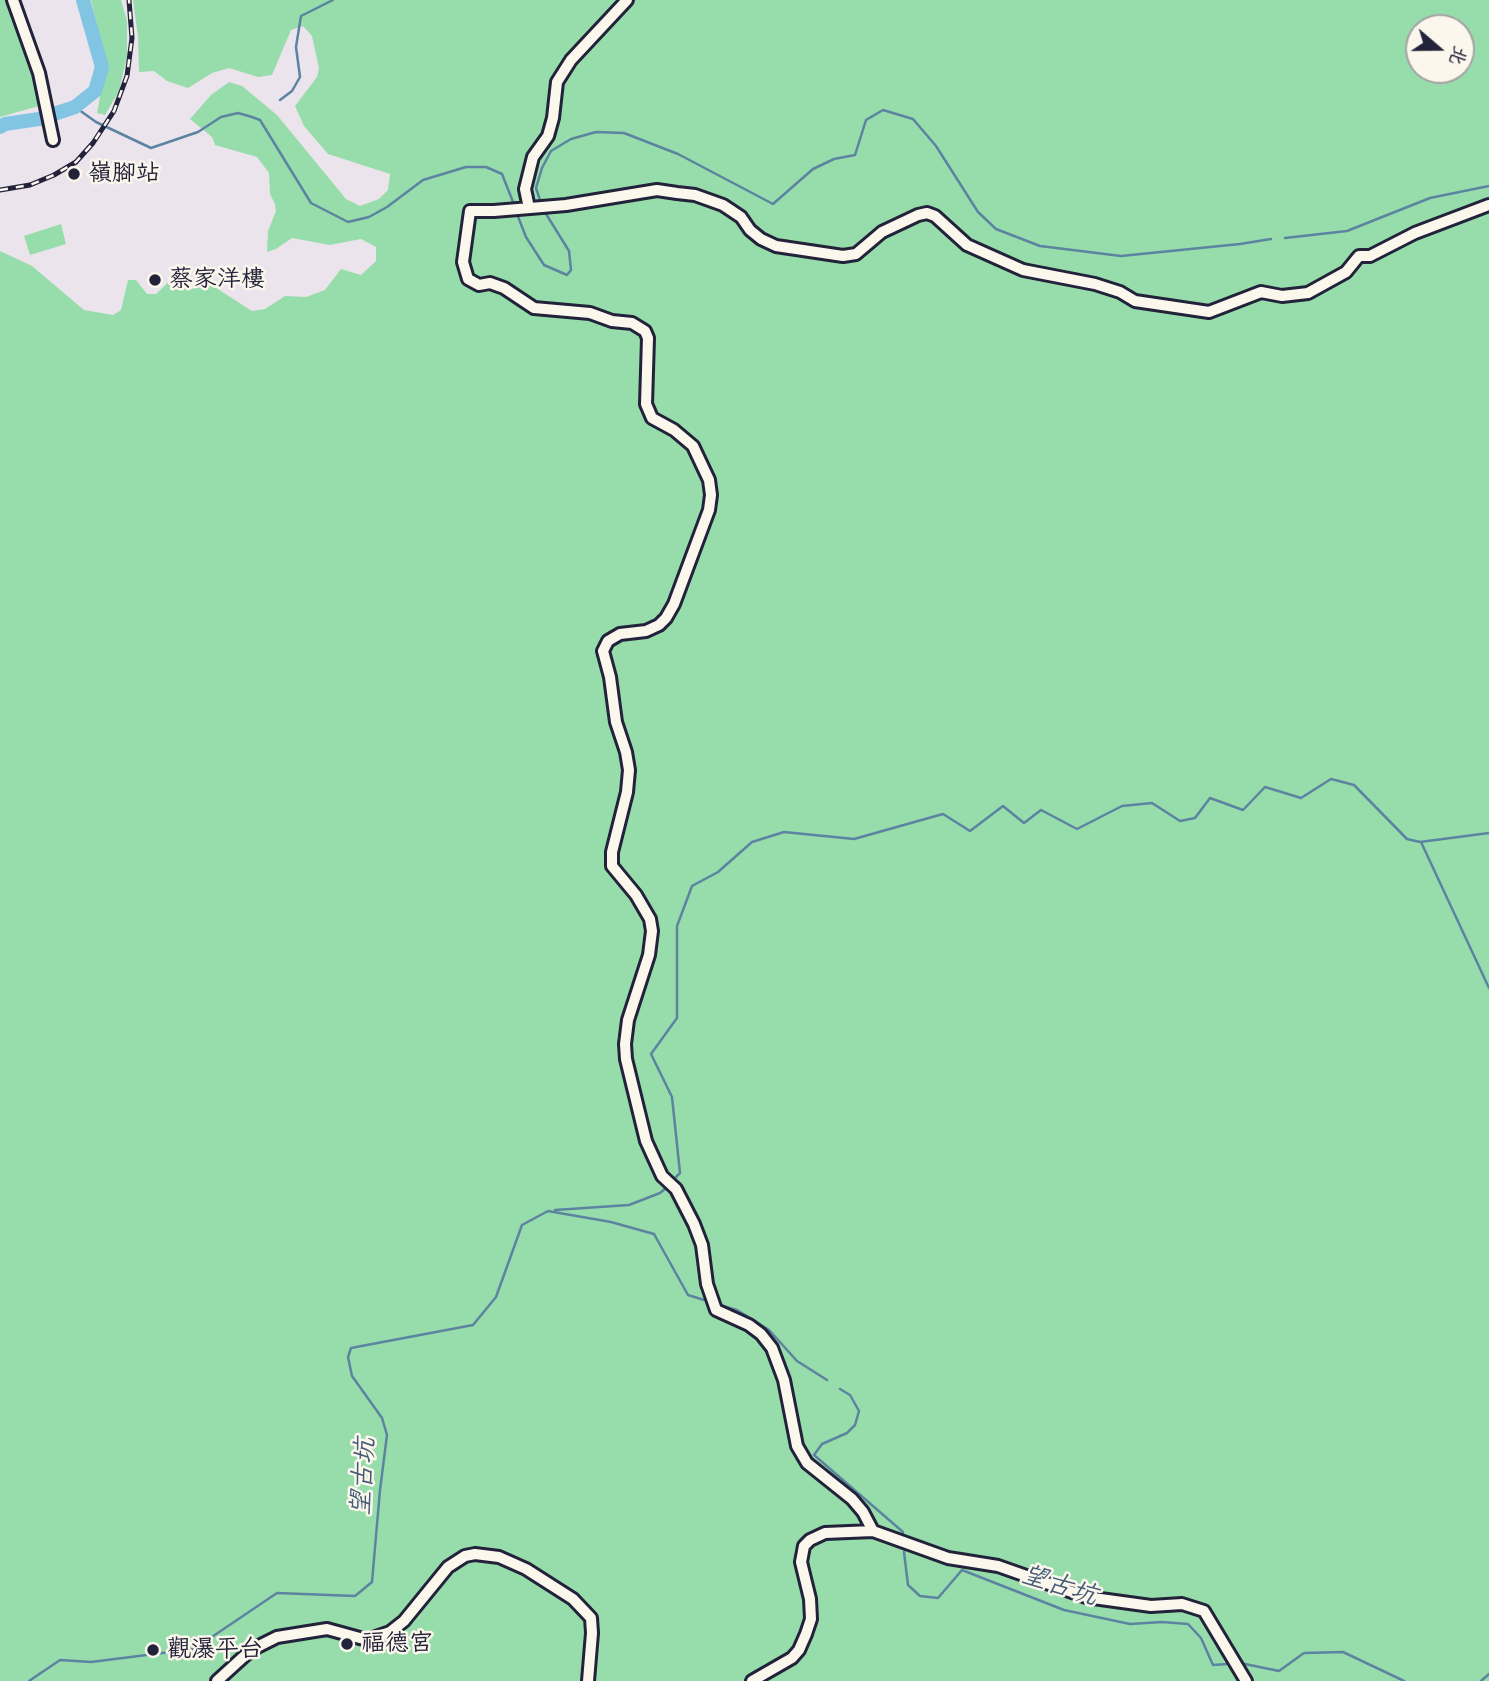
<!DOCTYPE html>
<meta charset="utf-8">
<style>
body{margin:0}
#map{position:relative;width:1489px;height:1681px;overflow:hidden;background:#ebe4ec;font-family:"Shantell Sans","LXGW WenKai TC",sans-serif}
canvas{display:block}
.north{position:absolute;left:1405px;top:14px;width:70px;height:70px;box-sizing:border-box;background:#fbf7ec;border:2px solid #a4a2a5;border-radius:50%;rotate:110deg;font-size:19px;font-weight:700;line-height:28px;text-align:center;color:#22223b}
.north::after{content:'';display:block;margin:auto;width:24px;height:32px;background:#22223b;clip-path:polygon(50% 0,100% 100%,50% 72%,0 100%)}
</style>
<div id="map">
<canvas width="1489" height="1681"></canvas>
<div class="north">北</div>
</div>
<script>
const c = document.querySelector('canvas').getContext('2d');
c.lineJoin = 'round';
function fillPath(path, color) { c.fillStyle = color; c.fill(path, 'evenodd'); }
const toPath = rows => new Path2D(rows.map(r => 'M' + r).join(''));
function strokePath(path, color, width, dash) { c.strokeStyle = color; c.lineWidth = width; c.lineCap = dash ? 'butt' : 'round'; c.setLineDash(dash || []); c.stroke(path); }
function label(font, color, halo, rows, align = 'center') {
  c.font = font + ' "Shantell Sans","LXGW WenKai TC",sans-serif'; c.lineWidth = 5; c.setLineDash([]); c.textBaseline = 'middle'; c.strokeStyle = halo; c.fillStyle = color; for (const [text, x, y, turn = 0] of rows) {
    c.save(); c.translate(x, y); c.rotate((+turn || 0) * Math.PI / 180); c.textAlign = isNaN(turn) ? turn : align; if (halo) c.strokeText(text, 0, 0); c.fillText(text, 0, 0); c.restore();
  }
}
const green = toPath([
 [0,0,8,0,36,76,39,106,0,117],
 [91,0,121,0,127,21,127,56,119,91,105,115,97,113,106,64],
 [133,0,1489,0,1489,1681,0,1681,0,251,32,266,84,310,113,315,121,310,128,280,136,280,147,294,156,294,175,276,188,290,210,284,252,311,265,309,285,296,306,297,325,290,341,269,361,275,376,261,376,247,361,239,330,245,292,238,276,249,267,252,268,231,276,211,275,204,270,194,269,173,257,157,215,145,212,137,190,119,211,95,229,82,242,86,277,115,346,199,360,206,379,199,388,190,390,174,328,154,304,126,295,106,317,77,319,68,312,36,303,26,291,30,272,75,258,77,229,68,212,73,188,88,167,81,154,71,139,72,138,37],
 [1419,28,1461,28,1461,70,1419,70],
 [61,224,66,244,30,255,24,236]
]);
const stream = toPath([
 [280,100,292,91,300,77,296,47,301,16,333,0],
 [75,107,96,122,151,148,198,132,221,117,238,113,252,117,260,120,311,203,348,222,369,217,387,207,423,180,466,167,486,167,502,174,515,207],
 [541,203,536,188,542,168,551,151,571,139,596,132,624,133,678,154,773,204,813,169,834,159,855,155,866,120,883,110,913,119,936,146,978,212,996,229,1040,246,1121,256,1240,244,1271,239],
 [517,214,526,237,544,265,567,275,571,270,569,251,543,209],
 [1285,238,1347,231,1430,198,1489,186],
 [1421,842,1489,988],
 [676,1177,680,1173,672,1097,651,1054,677,1018,677,926,692,886,718,872,752,842,784,832,854,839,943,814,970,831,1003,806,1024,823,1041,810,1077,829,1122,806,1152,803,1180,821,1195,818,1210,798,1243,810,1265,787,1301,798,1331,779,1354,785,1407,839,1420,842,1489,833],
 [555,1210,629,1205,660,1193,666,1188],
 [719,1305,737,1310,769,1330,797,1361,827,1380],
 [840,1389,850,1395,859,1411,855,1425,847,1433,822,1444,814,1455,903,1532,902,1537],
 [904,1552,908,1585,920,1596,938,1598,962,1570,1064,1610,1130,1624,1162,1622,1188,1624,1201,1638,1213,1665,1228,1664],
 [1240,1663,1279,1671,1304,1653,1343,1652,1404,1681],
 [29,1681,60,1660,91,1662,194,1649,277,1593,355,1596,372,1582,380,1490,387,1435,382,1418,352,1376,348,1357,351,1348,473,1325,496,1297,522,1225,548,1211,611,1222,654,1234,688,1295,704,1300],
 [1481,1681,1489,1674]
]);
const river = toPath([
 [0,127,5,124,39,119,75,107,95,91,102,67,83,0]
]);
const minor = toPath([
 [13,0,39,73,53,140],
 [529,208,525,189,533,157,548,136,553,118,557,82,571,60,627,0],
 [873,1531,863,1512,852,1499,807,1463,797,1446,784,1380,772,1348,761,1334,749,1325,716,1310,707,1284,702,1245,694,1224,676,1189,662,1176,646,1141,626,1059,625,1044,628,1020,649,955,652,931,650,919,636,895,612,866,612,852,627,792,629,770,626,752,616,722,610,677,603,651,608,641,620,634,646,631,659,625,666,618,674,604,709,510,711,495,709,480,693,446,674,430,652,418,646,404,648,338,645,331,632,323,612,321,590,313,534,308,504,288,490,283,479,285,468,279,463,262,470,211,494,211,566,205,657,190,677,193,695,195,723,205,741,217,750,230,761,239,776,246,843,256,856,254,882,232,918,215,927,213,935,216,967,245,1023,270,1095,284,1120,292,1135,301,1209,312,1261,292,1282,296,1308,293,1346,272,1359,256,1370,256,1415,233,1489,205],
 [217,1681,251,1650,277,1637,327,1629,367,1640,390,1632,404,1621,448,1567,465,1556,475,1554,499,1557,526,1569,573,1599,591,1618,592,1633,588,1681],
 [752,1681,792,1658,799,1650,806,1634,811,1619,810,1599,801,1562,804,1546,810,1540,825,1533,873,1531,948,1558,998,1566,1086,1597,1151,1606,1182,1604,1204,1611,1246,1681]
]);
const rail = toPath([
 [0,190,30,185,54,175,76,162,93,143,114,111,127,76,132,38,129,0]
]);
const markers = [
 [74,174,7,"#22223b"],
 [155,280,7,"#22223b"],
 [347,1644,7,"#22223b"],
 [153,1650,7,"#22223b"]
];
const poiNames = [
 ["嶺腳站",88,174],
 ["蔡家洋樓",169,280],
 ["福德宮",361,1644],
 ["觀瀑平台",167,1650]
];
const waterNames = [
 ["望古坑",364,1477,-86],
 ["望古坑",1059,1586,18]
];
fillPath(green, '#97ddab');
strokePath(stream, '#5c84a0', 2.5);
strokePath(river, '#82c5e3', 14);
strokePath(minor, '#22223b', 16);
strokePath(minor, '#fbf7ec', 10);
strokePath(rail, '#22223b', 5);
strokePath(rail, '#fbf7ec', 2.5, [8]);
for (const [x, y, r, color] of markers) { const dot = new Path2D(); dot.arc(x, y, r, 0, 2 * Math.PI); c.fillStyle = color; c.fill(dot); strokePath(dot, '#fbf7ec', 2.5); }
label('24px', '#22223b', '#fbf7ec', poiNames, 'left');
label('italic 26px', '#445b76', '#fbf7ec', waterNames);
</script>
